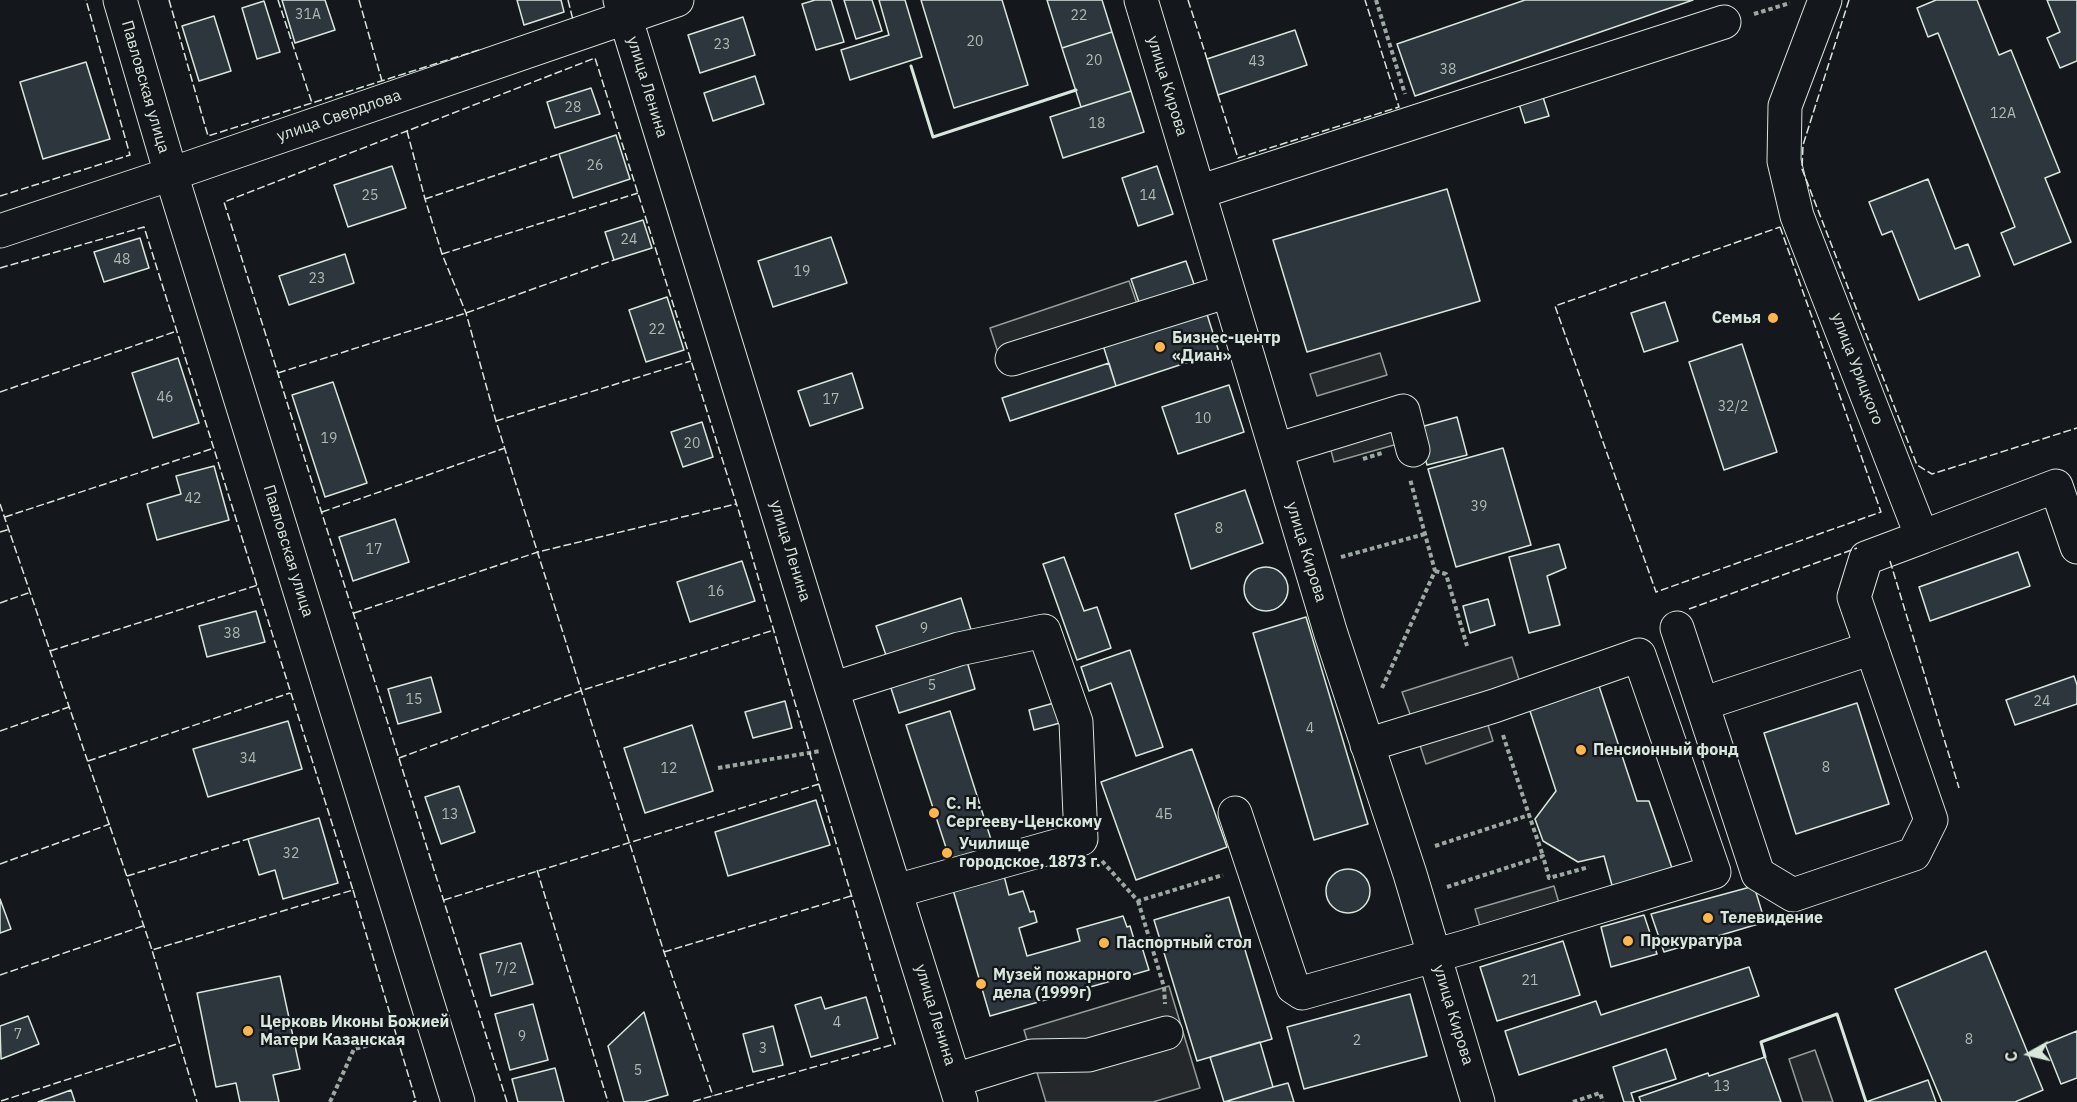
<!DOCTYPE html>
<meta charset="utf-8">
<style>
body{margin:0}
#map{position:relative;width:2077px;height:1102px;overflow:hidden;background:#14181c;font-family:"IBM Plex Sans",sans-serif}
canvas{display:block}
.north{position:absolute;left:1999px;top:1024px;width:60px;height:60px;-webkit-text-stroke:4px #14181c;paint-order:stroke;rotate:262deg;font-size:16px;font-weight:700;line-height:24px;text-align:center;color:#d8e6dc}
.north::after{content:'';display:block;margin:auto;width:21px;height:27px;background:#d8e6dc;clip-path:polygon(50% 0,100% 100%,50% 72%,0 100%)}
</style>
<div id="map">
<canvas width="2077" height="1102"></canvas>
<div class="north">С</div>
</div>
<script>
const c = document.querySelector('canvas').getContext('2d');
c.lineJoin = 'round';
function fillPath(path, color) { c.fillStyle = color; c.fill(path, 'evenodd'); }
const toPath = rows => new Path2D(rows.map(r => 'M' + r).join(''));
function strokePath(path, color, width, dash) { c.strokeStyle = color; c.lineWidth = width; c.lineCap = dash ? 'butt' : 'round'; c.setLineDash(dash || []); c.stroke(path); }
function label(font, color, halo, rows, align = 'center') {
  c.font = font + ' "IBM Plex Sans",sans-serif'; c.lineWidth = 4.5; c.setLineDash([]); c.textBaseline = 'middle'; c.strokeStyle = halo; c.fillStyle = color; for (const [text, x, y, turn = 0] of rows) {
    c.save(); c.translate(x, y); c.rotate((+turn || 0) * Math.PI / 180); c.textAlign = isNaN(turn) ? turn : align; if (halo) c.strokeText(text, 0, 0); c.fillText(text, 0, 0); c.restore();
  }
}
const parking = toPath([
 [1129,281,1143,321,1003,368,990,328,1129,281],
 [1380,353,1387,375,1317,396,1310,374,1380,353],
 [1395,424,1401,443,1334,462,1329,443,1395,424],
 [1512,657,1520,683,1411,717,1402,692,1512,657],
 [1485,716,1493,741,1426,764,1418,739,1485,716],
 [1554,886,1561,910,1482,933,1475,909,1554,886],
 [1169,986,1200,1088,1153,1102,1046,1102,1024,1030,1169,986],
 [1815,1050,1833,1102,1803,1102,1789,1059,1815,1050]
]);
const building = toPath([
 [282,0,325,0,335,30,295,43,282,0],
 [517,0,561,0,564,12,524,25,517,0],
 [815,0,831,0,844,42,816,50,802,4,815,0],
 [844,0,872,0,882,31,856,39,844,0],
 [879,0,905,0,922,57,850,80,841,50,889,35,879,0],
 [921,0,1002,0,1028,85,954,108,921,0],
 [1047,0,1102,0,1112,32,1062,48,1047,0],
 [1525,0,1693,0,1415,96,1397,44,1525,0],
 [1936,0,1977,0,1999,55,2011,50,2060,172,2045,178,2071,242,2014,265,2001,233,2015,227,1938,33,1928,37,1917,8,1936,0],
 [2047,0,2077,0,2077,61,2060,68,2047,38,2060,32,2047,0],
 [264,1,280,52,257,59,242,8,264,1],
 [214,16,231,71,199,81,182,26,214,16],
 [743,17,755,55,700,73,688,35,743,17],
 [1295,30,1307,65,1218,95,1207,59,1295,30],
 [1112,32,1131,91,1081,107,1062,48,1112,32],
 [86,62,110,139,43,159,20,82,86,62],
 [755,76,764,104,713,121,704,93,755,76],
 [591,88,600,114,555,128,547,102,591,88],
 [1131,91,1144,132,1063,158,1050,117,1131,91],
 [1543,97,1549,116,1525,123,1519,104,1543,97],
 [616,135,630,179,573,198,559,154,616,135],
 [392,166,406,208,348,227,334,185,392,166],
 [1157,166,1173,214,1138,226,1122,178,1157,166],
 [1928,179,1955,249,1968,244,1980,276,1919,300,1892,231,1882,235,1869,202,1928,179],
 [1447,189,1480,301,1307,352,1273,240,1447,189],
 [643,220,652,248,614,260,605,232,643,220],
 [831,237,847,283,773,307,758,261,831,237],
 [140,238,149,268,104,282,94,252,140,238],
 [345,254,354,283,289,305,279,276,345,254],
 [1186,261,1196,290,1141,308,1131,279,1186,261],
 [667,297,684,350,646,362,629,310,667,297],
 [1665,302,1678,341,1644,352,1631,313,1665,302],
 [1205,308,1219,352,1116,386,1102,342,1205,308],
 [1742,344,1777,452,1724,470,1689,362,1742,344],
 [178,358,199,423,153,438,132,373,178,358],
 [1109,363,1116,386,1010,421,1002,398,1109,363],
 [852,373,863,408,810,426,798,391,852,373],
 [333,382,367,483,325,497,292,395,333,382],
 [1229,385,1244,432,1178,454,1162,407,1229,385],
 [1457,417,1467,455,1427,465,1417,428,1457,417],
 [702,422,713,457,683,467,671,432,702,422],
 [1503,448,1531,545,1456,567,1428,469,1503,448],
 [214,466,229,520,157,540,147,504,181,494,176,476,214,466],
 [1245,490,1263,543,1191,569,1175,514,1245,490],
 [395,519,409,562,353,581,339,537,395,519],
 [1559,544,1566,568,1547,576,1560,625,1529,633,1509,557,1559,544],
 [2018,552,2030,586,1930,621,1919,587,2018,552],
 [1064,557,1084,611,1097,607,1111,648,1077,660,1043,564,1064,557],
 [742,561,755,601,690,622,677,582,742,561],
 '1244 589a22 22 0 1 1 44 0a22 22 0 1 1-44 0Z',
 [961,598,972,633,888,661,876,626,961,598],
 [1488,599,1495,625,1470,633,1463,606,1488,599],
 [256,611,265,642,207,657,199,626,256,611],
 [1306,617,1368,824,1314,840,1253,633,1306,617],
 [1130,650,1163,747,1136,756,1111,683,1089,691,1081,667,1130,650],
 [966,658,975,689,899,713,889,682,966,658],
 [2074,676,2077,685,2077,704,2015,725,2006,700,2074,676],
 [431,677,441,712,398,724,388,689,431,677],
 [1599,686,1637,801,1649,801,1673,871,1613,889,1604,856,1578,862,1543,841,1535,819,1556,791,1529,708,1599,686],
 [785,701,792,728,753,738,745,712,785,701],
 [1054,703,1060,723,1034,730,1029,710,1054,703],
 [1857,703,1889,804,1796,834,1764,733,1857,703],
 [950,711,995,852,952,866,906,725,950,711],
 [288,721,302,769,208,797,193,749,288,721],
 [692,725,713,791,645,813,624,748,692,725],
 [1192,749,1227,847,1136,880,1101,782,1192,749],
 [459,786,475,832,441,844,425,797,459,786],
 [816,800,830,845,728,876,715,832,816,800],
 [319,818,338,883,283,899,275,870,259,875,248,839,319,818],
 [1002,868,1009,895,1023,891,1030,912,1034,911,1037,922,1019,928,1027,956,1080,941,1077,929,1123,916,1127,927,1130,926,1136,946,1141,944,1149,970,990,1016,951,883,1002,868],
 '1326 891a22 22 0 1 1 44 0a22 22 0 1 1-44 0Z',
 [1754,886,1765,922,1664,952,1651,914,1754,886],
 [1229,897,1272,1039,1197,1061,1154,920,1229,897],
 [0,899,11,929,0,933,0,899],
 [1644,915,1657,954,1611,967,1601,927,1644,915],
 [1563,941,1580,995,1497,1021,1480,967,1563,941],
 [521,943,533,984,491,996,480,954,521,943],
 [1986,951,2043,1090,2015,1102,1942,1102,1895,989,1986,951],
 [1749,967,1759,996,1519,1075,1505,1031,1596,1001,1601,1015,1749,967],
 [280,976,300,1069,273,1075,279,1102,240,1102,236,1083,216,1087,197,993,280,976],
 [1410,994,1427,1056,1304,1089,1287,1027,1410,994],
 [821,997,825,1009,866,997,878,1038,811,1057,795,1005,821,997],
 [533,1004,548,1060,510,1070,495,1014,533,1004],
 [644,1012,668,1095,644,1102,624,1102,608,1046,644,1012],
 [28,1016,39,1044,1,1059,0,1026,28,1016],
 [773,1026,783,1065,753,1072,743,1034,773,1026],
 [2077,1031,2077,1078,2061,1084,2045,1044,2077,1031],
 [1260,1042,1273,1087,1224,1102,1210,1057,1260,1042],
 [1666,1049,1676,1079,1631,1093,1634,1102,1624,1102,1613,1067,1666,1049],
 [1765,1057,1781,1102,1641,1102,1639,1097,1708,1073,1709,1076,1765,1057],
 [555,1068,564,1102,518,1102,512,1079,555,1068],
 [1928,1080,1936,1102,1866,1102,1928,1080],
 [1288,1083,1294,1102,1225,1102,1273,1087,1288,1083],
 [71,1090,75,1102,38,1102,71,1090]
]);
const path = toPath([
 [1376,0,1405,94],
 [1754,14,1790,3],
 [1363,459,1382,453],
 [1341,557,1425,534],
 [1435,571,1446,574,1467,646],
 [1382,688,1435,571,1410,479],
 [1503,735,1529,815],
 [718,768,820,751],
 [1435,846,1529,815,1543,856],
 [1102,861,1138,901,1223,875],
 [1447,887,1543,856,1549,878,1589,867],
 [1138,901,1164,987,1165,1004],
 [330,1102,354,1049,406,1036],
 [1573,1102,1600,1093,1603,1102]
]);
const minor = toPath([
 [120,0,171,174,458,1102],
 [620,0,832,689,961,1102],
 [1141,0,1331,634,1410,874,1478,1102],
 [1825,0,1785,106,1784,161,1797,216,1922,537,2056,486,2077,547],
 [1199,192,1724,22],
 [0,231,171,174,677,0],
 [1012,359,1228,291],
 [1276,450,1403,411,1413,450],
 [1677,628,1758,874,1793,895,1914,854,1931,820,1854,597,1866,558,1922,537],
 [832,689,959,649,1044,631,1076,722,1081,839,896,891],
 [1702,704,1872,648],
 [1235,813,1293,987,1302,993,1465,947,1714,872,1639,655,1494,706,1367,745],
 [955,1080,1032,1056,1089,1055,1166,1033]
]);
const fence = toPath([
 [169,0,208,136,482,49],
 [278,0,312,103],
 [359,0,382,81],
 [568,0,573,20],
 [1188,0,1207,59],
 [1849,0,1803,145,1802,169,1917,465,1932,474,2077,428],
 [1218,95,1238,158,1399,107,1365,0],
 [407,131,425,199,442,254,466,313,496,421,664,952,713,1096],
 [0,196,130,155,86,0],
 [425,199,559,154],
 [1780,227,1881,512,1656,592,1555,306,1780,227],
 [442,254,638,193],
 [0,268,144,227,353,890,152,950,197,1102],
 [278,373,466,313,614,260],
 [0,392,177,331],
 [496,421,691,361],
 [0,504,152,950],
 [322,512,505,448],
 [5,517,214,448],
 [0,532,10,529],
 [1890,561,1959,788],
 [0,603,31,592],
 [1689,609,1857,548],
 [354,613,538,552,736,504],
 [50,651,258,585],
 [0,731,69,707],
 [399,758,583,690,774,630],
 [88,761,290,693],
 [0,864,110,824],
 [537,870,608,1102],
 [127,876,248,839],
 [353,890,416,1101,413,1102],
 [444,900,819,784],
 [664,952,851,896],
 [0,975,143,926],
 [1,1101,180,1043],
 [507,1102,224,202,595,58,739,512,895,1044,691,1102]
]);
const wall = toPath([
 [911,66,933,137,1076,90],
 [1765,1057,1761,1042,1837,1014,1866,1102]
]);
const markers = [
 [1773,318,6,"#ffb74d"],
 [1160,347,6,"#ffb74d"],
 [1581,750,6,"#ffb74d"],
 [934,813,6,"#ffb74d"],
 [947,853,6,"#ffb74d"],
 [1708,918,6,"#ffb74d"],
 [1628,941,6,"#ffb74d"],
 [1104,943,6,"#ffb74d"],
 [981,984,6,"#ffb74d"],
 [248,1031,6,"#ffb74d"]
];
const numberNames = [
 ["31А",308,15],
 ["22",1079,16],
 ["20",975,42],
 ["23",722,45],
 ["20",1094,61],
 ["43",1257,62],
 ["38",1448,70],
 ["28",573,108],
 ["12А",2003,114],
 ["18",1097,124],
 ["26",595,166],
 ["25",370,196],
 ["14",1148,196],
 ["24",629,240],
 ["48",122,260],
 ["19",802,272],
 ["23",317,279],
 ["22",657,330],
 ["46",165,398],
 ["17",831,400],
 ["32/2",1733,407],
 ["10",1203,419],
 ["19",329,439],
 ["20",692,444],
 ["42",193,499],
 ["39",1479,507],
 ["8",1219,529],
 ["17",374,550],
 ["16",716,592],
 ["9",924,629],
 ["38",232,634],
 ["5",932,686],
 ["15",414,700],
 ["24",2042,702],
 ["4",1310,729],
 ["34",248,759],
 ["8",1826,768],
 ["12",669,769],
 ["13",450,815],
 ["4Б",1164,815],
 ["32",291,854],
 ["7/2",506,969],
 ["21",1530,981],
 ["4",837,1023],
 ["7",18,1035],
 ["9",522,1037],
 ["8",1969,1040],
 ["2",1357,1041],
 ["3",763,1049],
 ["5",638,1071],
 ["13",1722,1087]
];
const streetNames = [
 ["улица Кирова",1167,86,73],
 ["Павловская улица",145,87,74],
 ["улица Ленина",647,87,73],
 ["улица Свердлова",339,116,-19],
 ["улица Урицкого",1857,369,69],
 ["Павловская улица",288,551,73],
 ["улица Ленина",790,551,73],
 ["улица Кирова",1306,552,73],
 ["улица Ленина",935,1015,73],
 ["улица Кирова",1453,1015,73]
];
const poiNames = [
 ["Семья",1761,318,"right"],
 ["Бизнес-центр",1172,338],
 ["«Диан»",1172,356],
 ["Пенсионный фонд",1593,750],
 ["С. Н.",946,804],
 ["Сергееву-Ценскому",946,822],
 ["Училище",959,844],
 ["городское, 1873 г.",959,862],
 ["Телевидение",1720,918],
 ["Прокуратура",1640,941],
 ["Паспортный стол",1116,943],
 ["Музей пожарного",993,975],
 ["дела (1999г)",993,993],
 ["Церковь Иконы Божией",260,1022],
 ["Матери Казанская",260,1040]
];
fillPath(parking, '#24282b');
strokePath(parking, '#939e99', 1.5);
fillPath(building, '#2c363c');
strokePath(building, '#d8e6dc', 1.5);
strokePath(minor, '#d8e6dc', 35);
strokePath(path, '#9da8a2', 4, [4.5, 3]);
strokePath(minor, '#14181c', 33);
strokePath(fence, '#d8e6dc', 1.5, [8, 3]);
strokePath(wall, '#d8e6dc', 3);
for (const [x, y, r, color] of markers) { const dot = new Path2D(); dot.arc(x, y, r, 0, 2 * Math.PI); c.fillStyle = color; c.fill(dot); strokePath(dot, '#14181c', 2); }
label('14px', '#adbab4', null, numberNames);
label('16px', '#d8e6dc', '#14181c', streetNames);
label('bold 16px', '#d8e6dc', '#14181c', poiNames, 'left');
</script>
